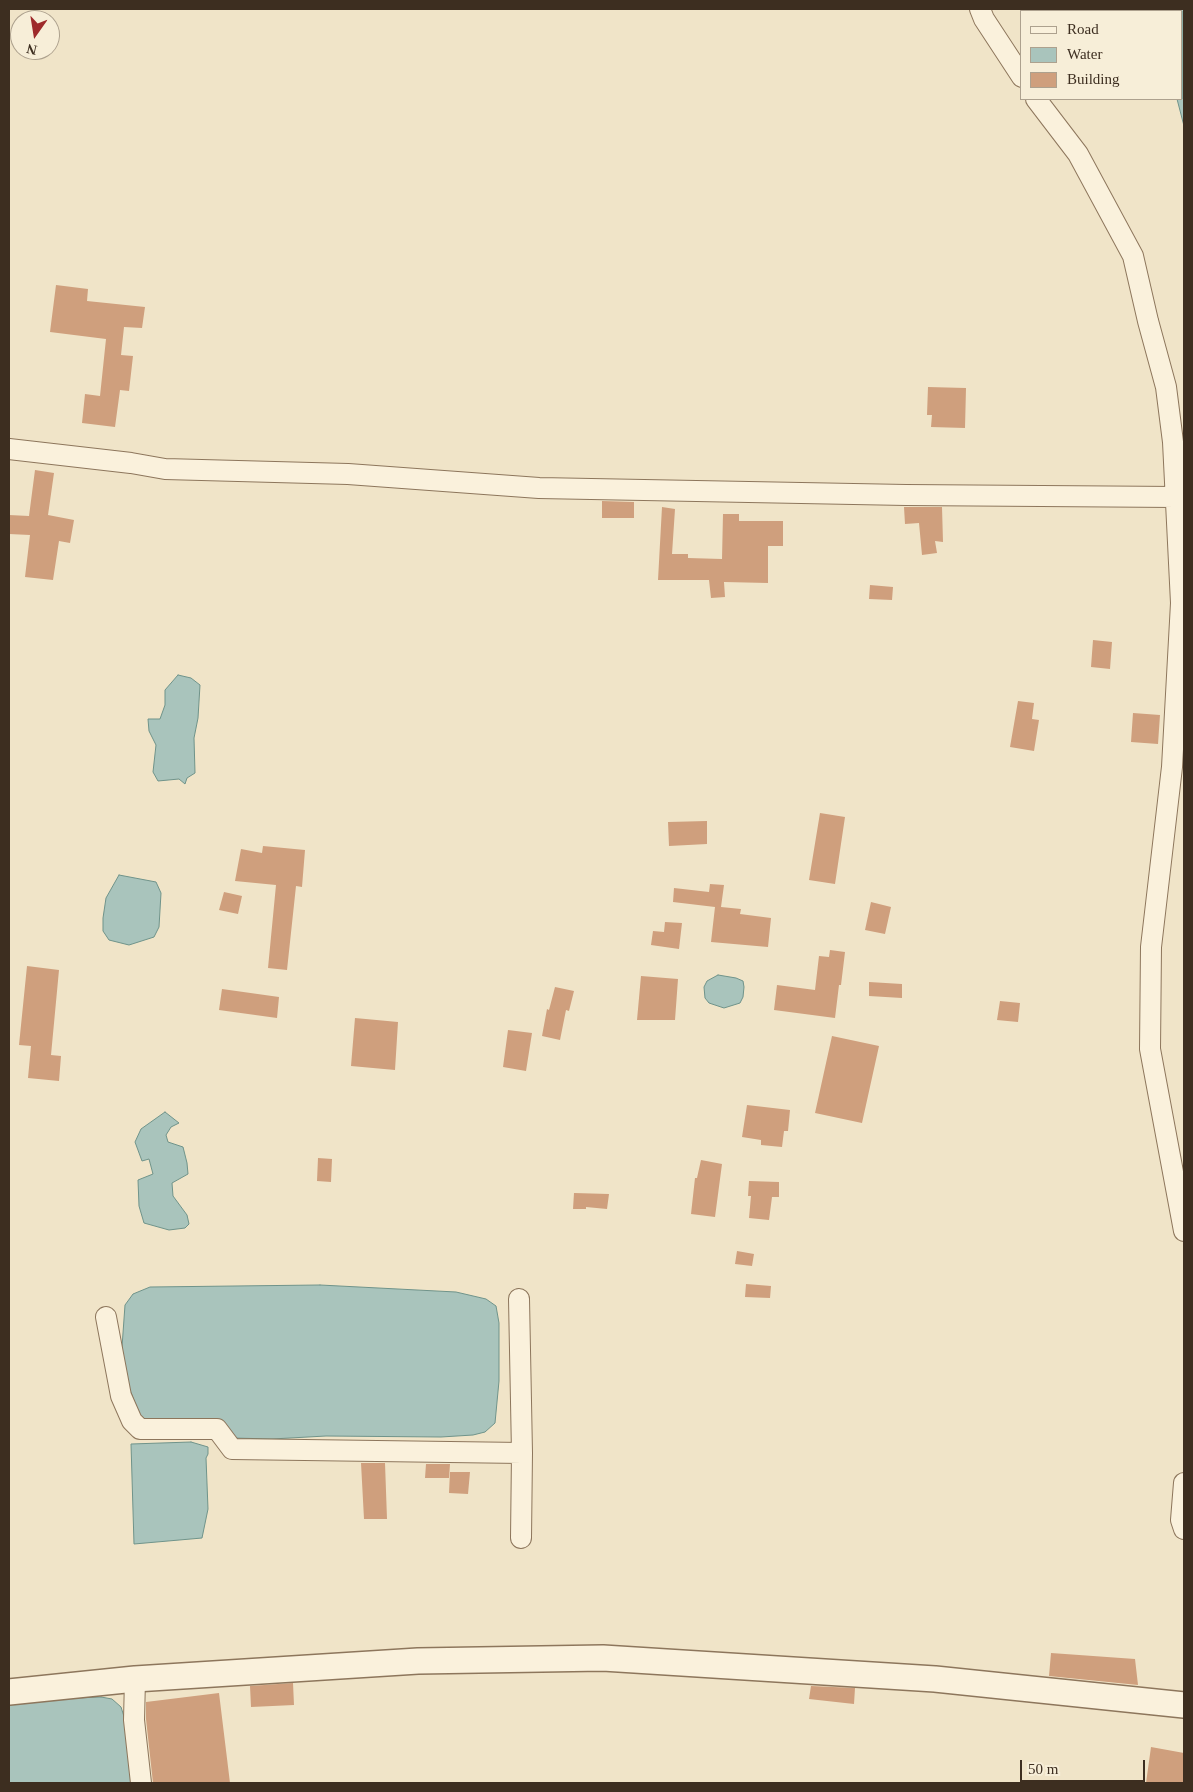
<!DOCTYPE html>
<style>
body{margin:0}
#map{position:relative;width:1193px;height:1792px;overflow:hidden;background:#f0e4c8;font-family:Georgia,serif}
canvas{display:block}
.frame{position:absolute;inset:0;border:10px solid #3d2e20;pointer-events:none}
.legend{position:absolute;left:1020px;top:10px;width:162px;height:90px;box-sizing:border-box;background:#f7eed8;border:1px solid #ada18e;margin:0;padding:6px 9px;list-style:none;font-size:15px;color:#3d2e20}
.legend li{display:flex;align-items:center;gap:10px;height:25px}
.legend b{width:25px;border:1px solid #ada18e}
.north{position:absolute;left:10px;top:10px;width:50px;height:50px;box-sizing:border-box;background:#f7eed8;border:1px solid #ada18e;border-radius:50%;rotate:193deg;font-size:14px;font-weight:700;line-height:20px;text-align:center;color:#3d2e20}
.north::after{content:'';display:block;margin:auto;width:18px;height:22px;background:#9e2a2b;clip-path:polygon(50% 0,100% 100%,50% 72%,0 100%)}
.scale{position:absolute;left:1020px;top:1760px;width:125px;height:22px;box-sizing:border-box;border:2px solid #3d2e20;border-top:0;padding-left:6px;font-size:15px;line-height:18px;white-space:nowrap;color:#3d2e20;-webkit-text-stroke:4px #f7eed8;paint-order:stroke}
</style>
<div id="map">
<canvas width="1193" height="1792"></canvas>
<div class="frame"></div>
<ul class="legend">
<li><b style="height:6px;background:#faf1dc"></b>Road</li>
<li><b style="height:14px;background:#a9c4bc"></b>Water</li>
<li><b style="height:14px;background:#cf9f7d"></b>Building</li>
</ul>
<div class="north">N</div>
<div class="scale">50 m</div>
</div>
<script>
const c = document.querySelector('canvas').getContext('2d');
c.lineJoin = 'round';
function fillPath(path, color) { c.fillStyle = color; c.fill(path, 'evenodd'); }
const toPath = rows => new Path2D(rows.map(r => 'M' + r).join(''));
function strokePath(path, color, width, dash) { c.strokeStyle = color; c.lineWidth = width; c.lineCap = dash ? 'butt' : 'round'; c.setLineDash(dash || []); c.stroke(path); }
const water = toPath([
 [1153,9,1184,9,1184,126,1177,99,1182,99,1182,11,1154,11,1153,9],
 [178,675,191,678,200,685,198,718,194,738,195,773,187,778,185,784,179,779,158,781,153,772,156,745,149,731,148,719,160,719,165,705,165,690,178,675],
 [119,875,156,882,161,893,159,927,154,937,129,945,109,940,103,931,103,918,106,898,119,875],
 [718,975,736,978,743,981,744,987,743,997,740,1003,724,1008,709,1003,705,998,704,987,707,981,718,975],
 [165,1112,179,1123,171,1127,166,1135,168,1142,183,1147,187,1163,188,1174,172,1183,173,1196,187,1215,189,1224,185,1228,169,1230,144,1223,139,1206,138,1180,153,1174,149,1159,142,1161,135,1142,141,1129,165,1112],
 [320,1285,456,1292,486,1299,496,1306,499,1323,499,1381,495,1423,485,1432,473,1435,441,1437,326,1436,272,1439,233,1438,141,1419,127,1382,121,1361,125,1305,133,1294,150,1287,320,1285],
 [191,1442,208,1447,208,1454,206,1458,208,1509,202,1538,134,1544,131,1444,191,1442],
 [101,1697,112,1699,121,1707,128,1729,132,1783,9,1783,9,1705,47,1699,101,1697]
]);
const building = toPath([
 [56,285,88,289,87,301,145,307,142,328,124,327,121,355,133,356,129,391,120,390,115,427,82,423,85,394,100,396,106,339,50,332],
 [928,387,966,388,965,428,931,427,932,415,927,415],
 [35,470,54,473,48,515,74,520,70,543,59,541,53,580,25,577,30,535,9,534,9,515,29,516],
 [602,501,634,502,634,518,602,518],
 [662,507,675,509,672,554,688,554,688,558,722,559,723,514,739,514,739,521,783,521,783,546,768,546,768,583,724,582,725,597,711,598,709,580,658,580],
 [904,507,942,507,943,542,935,541,937,553,922,555,919,523,905,524],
 [870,585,893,587,892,600,869,599],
 [1093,640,1112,642,1110,669,1091,667],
 [1018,701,1034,703,1032,719,1039,720,1034,751,1010,747],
 [1133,713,1160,715,1158,744,1131,742],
 [820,813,845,817,835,884,809,880],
 [707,821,707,844,669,846,668,822],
 [263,846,305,850,302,887,296,886,287,970,268,968,276,885,235,881,241,849,262,853],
 [710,884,724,885,721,907,741,909,740,914,771,918,768,947,711,942,715,907,673,902,674,888,709,892],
 [224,892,242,896,238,914,219,910],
 [871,902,891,907,885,934,865,930],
 [665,922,682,923,679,949,651,945,653,931,664,932],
 [830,950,845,952,841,985,839,985,835,1018,774,1010,777,985,815,990,819,956,829,957],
 [27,966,59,970,51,1055,61,1056,59,1081,28,1078,31,1046,19,1045],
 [641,976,678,979,675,1020,637,1020],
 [869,982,902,984,902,998,869,996],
 [555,987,574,991,569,1011,566,1010,560,1040,542,1036,547,1009,549,1010],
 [222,989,279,997,277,1018,219,1010],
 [1000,1001,1020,1003,1018,1022,997,1020],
 [355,1018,398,1022,395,1070,351,1066],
 [508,1030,532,1033,526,1071,503,1067],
 [832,1036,879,1046,862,1123,815,1113],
 [747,1105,790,1110,788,1131,784,1131,782,1147,761,1145,761,1140,742,1137],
 [318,1158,332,1159,331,1182,317,1181],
 [701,1160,722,1164,715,1217,691,1214,695,1178,697,1178],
 [749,1181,779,1182,779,1197,772,1197,769,1220,749,1218,751,1196,748,1196],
 [574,1193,609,1194,607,1209,586,1207,586,1209,573,1209],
 [737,1251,754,1254,752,1266,735,1264],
 [746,1284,771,1286,770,1298,745,1297],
 [361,1463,385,1463,387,1519,364,1519],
 [426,1464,450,1464,449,1478,425,1478],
 [450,1472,470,1472,468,1494,449,1493],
 [1051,1653,1135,1659,1138,1685,1049,1676],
 [293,1683,294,1705,251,1707,250,1686],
 [811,1686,855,1688,854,1704,809,1699],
 [219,1693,230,1783,153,1783,146,1719,146,1702],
 [1151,1747,1184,1753,1184,1783,1146,1783]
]);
const minor = toPath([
 [980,9,984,19,1022,77],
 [1036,99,1078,154,1133,256,1148,321,1166,387,1173,442,1181,603,1172,767,1151,947,1150,1049,1184,1231],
 [9,449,131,463,165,469,348,474,539,488,906,495,1176,497],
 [519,1299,522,1453,521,1538],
 [106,1317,121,1396,132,1421,140,1429,217,1429,232,1449,522,1453],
 [1184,1483,1181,1520,1184,1529],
 [135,1679,134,1720,141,1783]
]);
const tertiary = toPath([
 [9,1692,135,1679,418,1661,603,1658,935,1679,1184,1705]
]);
fillPath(water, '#a9c4bc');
strokePath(water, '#6f938a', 1);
fillPath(building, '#cf9f7d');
strokePath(minor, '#8d765c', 22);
strokePath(tertiary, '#8d765c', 28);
strokePath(minor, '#faf1dc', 20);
strokePath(tertiary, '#faf1dc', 25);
</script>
